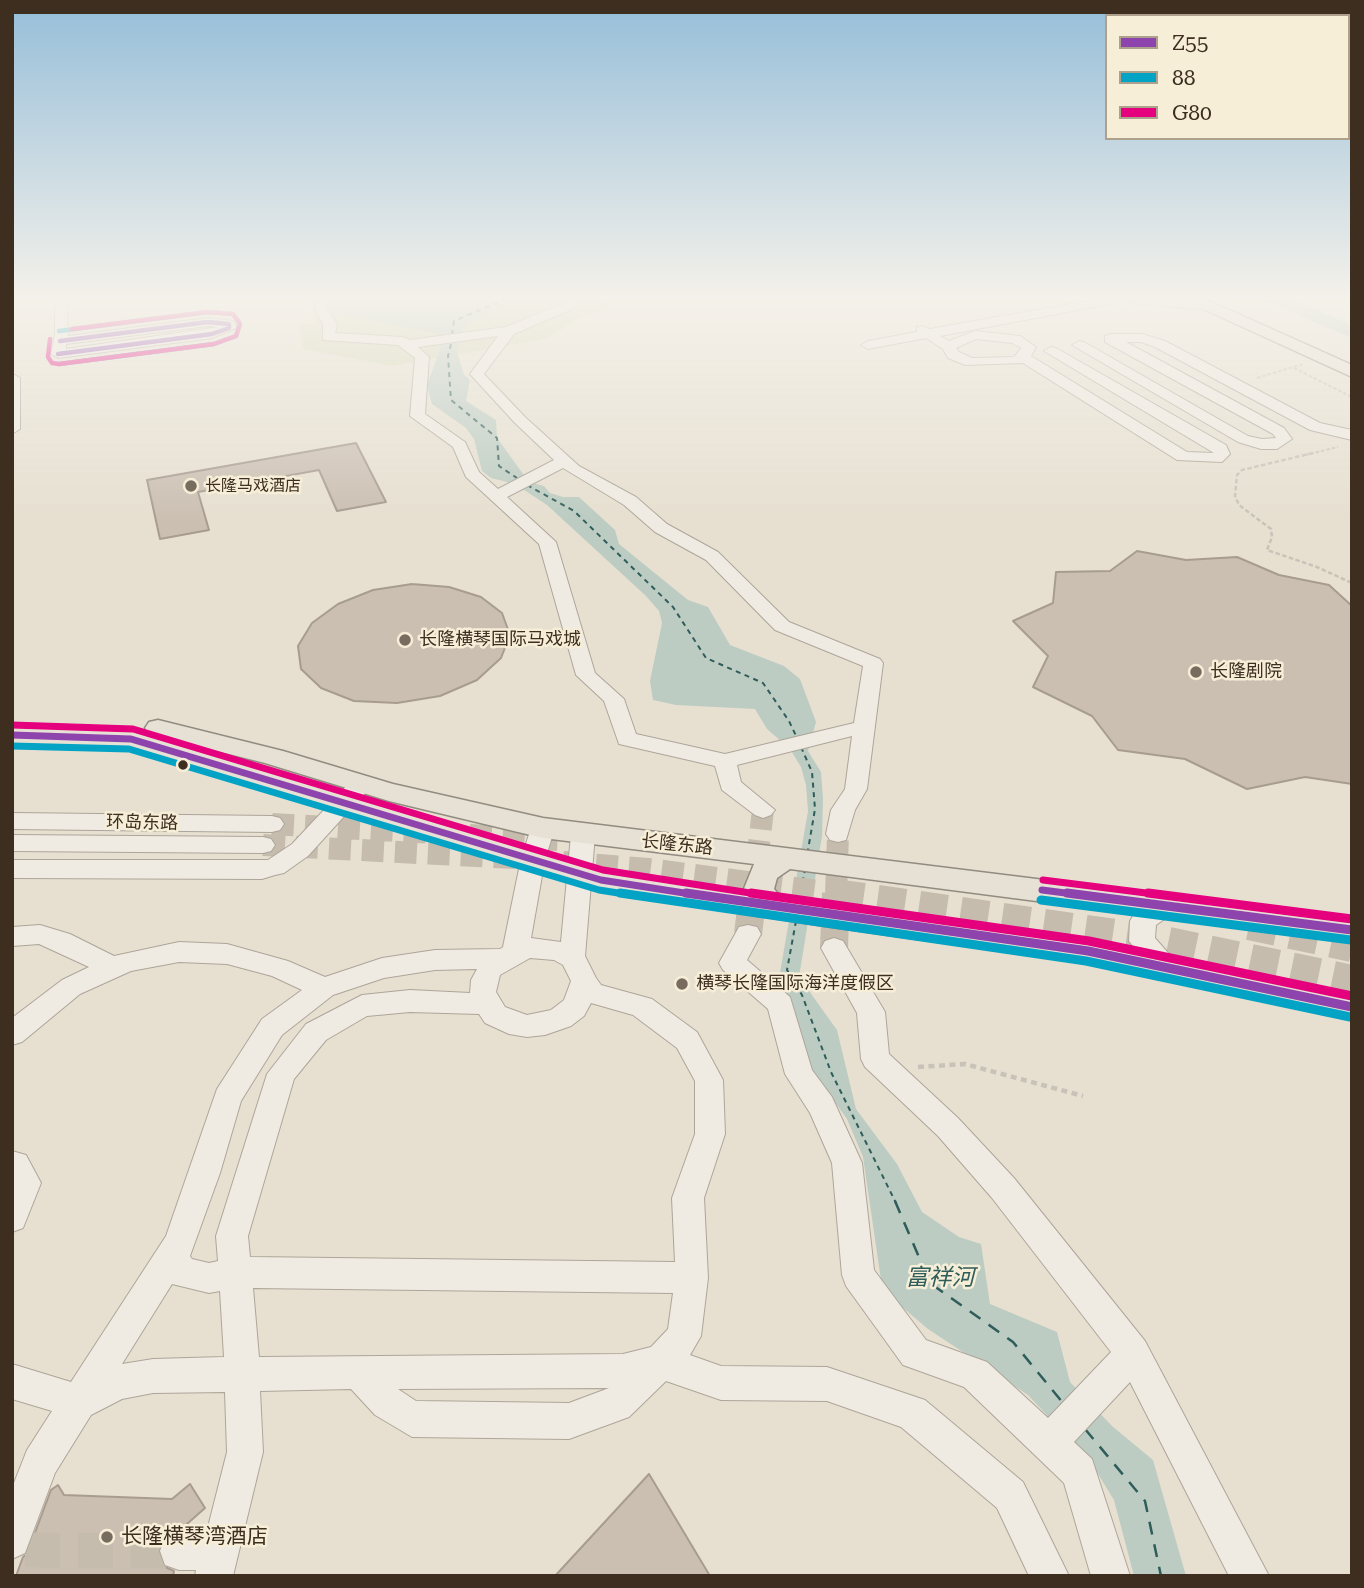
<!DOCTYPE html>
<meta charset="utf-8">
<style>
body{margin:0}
#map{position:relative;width:1364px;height:1588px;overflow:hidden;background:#e7e0d1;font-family:"Roboto Serif",serif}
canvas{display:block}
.frame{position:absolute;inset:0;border:14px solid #3d2e20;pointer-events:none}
.legend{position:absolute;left:1105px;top:14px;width:245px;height:126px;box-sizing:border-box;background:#f7eed8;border:2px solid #ada18e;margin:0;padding:9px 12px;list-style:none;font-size:21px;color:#3d2e20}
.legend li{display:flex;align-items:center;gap:14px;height:35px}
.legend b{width:35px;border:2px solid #ada18e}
</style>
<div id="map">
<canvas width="1364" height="1588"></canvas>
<div class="frame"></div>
<ul class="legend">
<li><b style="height:9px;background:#8e44ad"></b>Z55</li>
<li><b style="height:9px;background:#03a3c5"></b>88</li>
<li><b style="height:9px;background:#e5007d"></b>G80</li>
</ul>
</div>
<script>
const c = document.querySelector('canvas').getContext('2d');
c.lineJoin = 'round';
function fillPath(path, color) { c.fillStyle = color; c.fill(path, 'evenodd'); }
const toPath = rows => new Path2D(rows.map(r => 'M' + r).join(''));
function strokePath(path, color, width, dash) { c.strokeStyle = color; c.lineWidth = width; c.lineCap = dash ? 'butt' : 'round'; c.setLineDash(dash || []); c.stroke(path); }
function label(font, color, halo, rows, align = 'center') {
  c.font = font + ' "Roboto Serif","Noto Sans SC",serif'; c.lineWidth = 5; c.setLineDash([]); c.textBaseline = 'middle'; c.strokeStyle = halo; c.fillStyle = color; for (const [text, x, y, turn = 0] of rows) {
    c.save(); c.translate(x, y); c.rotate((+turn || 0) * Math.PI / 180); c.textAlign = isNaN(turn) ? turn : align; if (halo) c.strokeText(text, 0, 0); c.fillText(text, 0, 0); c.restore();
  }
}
const green = toPath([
 [314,299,602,299,611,308,579,318,546,339,392,366,303,349,298,325,316,323,311,304]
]);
const water = toPath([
 [337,299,518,299,484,314,463,327,456,349,464,375,470,380,466,401,496,420,497,438,529,482,544,486,550,493,563,497,579,497,615,530,619,544,688,600,708,607,730,645,784,666,800,679,816,722,808,751,821,772,823,799,822,836,799,977,837,1030,856,1109,897,1164,922,1212,959,1237,981,1244,990,1304,1057,1332,1070,1382,1112,1426,1153,1460,1186,1576,1134,1576,1114,1500,1090,1461,1028,1395,928,1329,895,1301,881,1280,863,1157,847,1119,808,1065,793,1007,777,990,808,811,806,785,801,767,790,749,767,729,755,709,676,705,653,700,650,681,662,623,659,611,646,596,547,505,515,484,491,478,482,471,474,439,466,428,432,404,427,385,441,347,437,333,340,314,331,305],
 [1260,299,1292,299,1352,325,1352,338]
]);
const ferryFar1 = toPath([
 [452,335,454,321,506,299],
 [451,344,448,356,451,400,497,438,499,466,517,478],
 [527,485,574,511,673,607,706,658,763,683,789,721,797,738],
 [801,747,812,772,815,809,808,850],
 [799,901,805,869],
 [796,921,787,970,802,995,831,1072,896,1203]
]);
const ferry = toPath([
 [895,1201,930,1283,1013,1342,1063,1403],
 [1085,1429,1145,1501,1161,1576]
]);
const building = toPath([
 [356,443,386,502,337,511,319,470,198,492,209,530,160,539,147,480,356,443],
 [1137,551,1186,560,1237,557,1279,575,1329,585,1352,606,1352,784,1305,777,1247,789,1185,759,1118,750,1092,716,1033,687,1048,656,1013,621,1053,603,1056,572,1110,571,1137,551],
 [412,584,449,587,481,597,502,613,510,635,501,658,477,680,440,696,397,703,354,701,321,688,301,669,298,646,312,623,338,604,373,590,412,584],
 [649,1474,710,1576,555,1576,649,1474],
 [190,1484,205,1508,187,1524,185,1529,164,1535,158,1550,163,1566,174,1571,173,1576,16,1576,23,1557,27,1554,51,1490,58,1485,64,1495,172,1499,190,1484]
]);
const minorTunnelFar2 = toPath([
 [272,824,558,840],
 [263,845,515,858],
 [563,862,648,869,849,895],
 [753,895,763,810],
 [836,895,838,834]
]);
const minorTunnelFar1 = toPath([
 [836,893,1164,940,1352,979],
 [1249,926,1352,948],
 [748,934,753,893],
 [834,948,836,893]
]);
const minorTunnel = toPath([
 [25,1550,179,1551]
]);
const pathFar2 = toPath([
 [1294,368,1352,397],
 [1257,378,1303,364],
 [1305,455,1338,447]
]);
const pathFar1 = toPath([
 [1313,453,1242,470,1237,475,1235,496,1239,505,1271,529,1272,537,1267,550,1317,567,1352,583]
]);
const path = toPath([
 [918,1067,965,1064,1083,1096]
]);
const minor = toPath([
 [61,299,67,303,68,336,208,318,234,321,236,328,212,338,58,358,51,354,55,333,55,303,61,299],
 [208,326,219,327,66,349,66,344,208,326],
 [320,299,332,299,326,307,337,324,335,333,402,337,410,340,506,327,564,303,568,299,581,299,572,309,514,334,484,374,525,417,579,466,636,497,667,524,718,552,789,622,880,659,883,663,867,789,855,810,846,840,838,842,830,840,826,834,831,810,845,789,852,736,737,765,741,782,775,810,771,815,763,818,755,815,722,790,715,766,619,744,604,701,576,675,539,544,466,477,453,447,410,416,415,358,398,345,323,340,323,324,314,307,320,299],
 [498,336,470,374,515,423,554,460,498,489,479,472,465,442,425,414,429,357,418,347,498,336],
 [563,468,624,505,655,532,706,560,775,630,863,666,854,723,725,754,636,734,624,699,595,673,556,542,507,497,563,468],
 [1097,299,1121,299,1115,303,940,336,949,341,975,331,1020,336,1036,347,1031,356,1187,452,1214,453,1044,351,1051,347,1056,348,1226,445,1230,454,1222,462,1177,460,1023,363,965,365,948,358,943,349,926,338,868,349,861,345,868,341,917,332,917,327,922,326,930,329,1097,299],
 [976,339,1012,343,1021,348,1014,357,972,358,959,352,956,348,976,339],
 [1122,299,1167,299,1209,302,1215,306,1209,310,1128,303,1122,299],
 [1112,334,1142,334,1165,341,1320,423,1352,430,1352,440,1310,430,1155,347,1141,342,1126,342,1284,428,1292,439,1277,449,1261,449,1238,442,1072,345,1079,341,1084,342,1248,436,1262,439,1276,438,1273,434,1105,342,1105,336,1112,334],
 [13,374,20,378,20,429,12,434,13,374],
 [361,777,369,779,372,784,369,789,308,856,284,873,275,875,262,879,12,878,12,860,268,860,292,844,353,779,361,777],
 [12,813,272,816,280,818,284,824,280,830,272,832,12,829,12,813],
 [543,820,551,822,555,828,545,859,531,938,561,942,571,835,575,829,583,827,591,829,595,835,585,956,596,978,601,985,652,999,697,1032,723,1080,725,1134,704,1198,708,1278,701,1336,690,1355,721,1366,827,1367,925,1400,1023,1482,1069,1576,1029,1576,997,1508,901,1427,827,1401,721,1400,666,1381,629,1417,569,1439,412,1437,375,1415,351,1389,260,1391,263,1452,233,1576,195,1576,196,1570,179,1570,165,1565,160,1551,165,1537,179,1532,207,1531,227,1452,225,1392,153,1393,122,1399,91,1415,55,1473,25,1553,12,1559,12,1488,27,1450,52,1411,12,1399,12,1364,71,1382,166,1236,217,1089,262,1019,302,990,272,976,227,964,179,962,131,971,80,994,22,1042,12,1045,12,1018,62,980,89,967,39,944,12,946,12,927,40,925,70,934,114,956,179,942,227,944,288,961,325,977,382,958,435,950,500,949,503,947,521,859,531,828,535,822,543,820],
 [530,958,554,960,563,965,571,981,564,1000,551,1010,527,1015,505,1007,496,992,500,975,530,958],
 [477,969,471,980,470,993,410,990,362,995,306,1024,267,1074,216,1236,218,1261,209,1263,192,1259,190,1256,220,1173,241,1101,282,1035,333,995,384,978,435,970,477,969],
 [591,1003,633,1015,677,1048,695,1081,695,1134,672,1198,675,1262,250,1257,248,1236,294,1079,326,1040,367,1016,410,1012,479,1014,485,1023,509,1034,527,1037,545,1035,571,1026,584,1016,591,1003],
 [172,1284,209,1293,220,1291,224,1357,153,1359,122,1364,172,1284],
 [253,1288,673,1293,668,1329,651,1347,623,1354,259,1357,253,1288],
 [609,1388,569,1403,416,1401,398,1389,609,1388],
 [12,835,263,837,271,839,275,845,271,851,263,853,12,851,12,835],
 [1161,900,1187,904,1191,910,1187,916,1166,918,1156,925,1155,938,1169,954,1187,961,1191,968,1187,975,1178,978,1151,968,1129,941,1130,921,1134,914,1161,900],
 [748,925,757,927,761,934,747,960,790,997,812,1070,832,1097,862,1163,874,1270,926,1340,987,1362,1048,1418,1111,1352,992,1198,938,1136,865,1067,861,1059,857,1013,821,948,825,941,834,938,843,941,885,1012,889,1054,958,1118,1014,1178,1145,1341,1269,1576,1229,1576,1130,1382,1074,1442,1092,1459,1130,1576,1091,1576,1064,1483,964,1387,903,1365,846,1286,842,1275,832,1163,810,1113,785,1074,768,1009,723,970,719,963,739,927,748,925],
 [12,1151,26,1155,41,1183,23,1228,12,1232,12,1151]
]);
const major = toPath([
 [1186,299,1205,299,1352,365,1352,377,1188,302,1186,299],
 [158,720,283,751,393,784,543,818,1352,918,1352,942,790,869,777,878,774,889,781,897,1088,939,1352,994,1352,1020,1088,963,818,925,601,891,129,747,12,743,12,727,131,731,601,869,743,891,754,864,543,838,389,801,265,763,149,734,145,728,149,722,158,720]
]);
const bus1Far2 = toPath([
 [58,354,212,334,229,328,229,324,208,322,60,341]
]);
const bus1Far1 = toPath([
 [12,735,131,739,601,880,697,895],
 [1042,890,1081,895]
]);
const bus1 = toPath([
 [686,893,1088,951,1352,1007],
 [1067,893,1352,930]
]);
const bus2Far2 = toPath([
 [59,331,208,312,233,314,240,324,236,336,214,344,59,364]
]);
const bus2Far1 = toPath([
 [12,746,129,749,599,890,631,895]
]);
const bus2 = toPath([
 [620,893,1086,961,1350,1017],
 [1041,900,1351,940]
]);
const bus3Far2 = toPath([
 [50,339,48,357,52,363,59,364,214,344,236,336,240,324,233,314,208,312,72,329]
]);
const bus3Far1 = toPath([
 [12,725,133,729,603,870,763,895],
 [1043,880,1162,895]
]);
const bus3 = toPath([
 [751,893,1089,941,1352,996],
 [1148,893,1352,919]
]);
const markers = [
 [191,486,7,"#786c5e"],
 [405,640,7,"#786c5e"],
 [1196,672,7,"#786c5e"],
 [183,765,6,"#3d2e20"],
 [682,984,7,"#786c5e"],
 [107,1537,7,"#786c5e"]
];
const farPoinames = [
 ["长隆马戏酒店",205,486]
];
const poiNames = [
 ["长隆横琴国际马戏城",419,640],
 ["长隆剧院",1210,672],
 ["横琴长隆国际海洋度假区",696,984]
];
const streetNames = [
 ["环岛东路",142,823,1],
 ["长隆东路",677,845,6]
];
const nearPoinames = [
 ["长隆横琴湾酒店",121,1537]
];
const nearWaternames = [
 ["富祥河",940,1278]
];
fillPath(green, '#d6d7b3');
fillPath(water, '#bcccc2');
strokePath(ferryFar1, '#2f5d5a', 2, [5, 4.5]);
strokePath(ferry, '#2f5d5a', 2.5, [13, 10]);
fillPath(building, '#cbbfb2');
strokePath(building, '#a89c90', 2);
strokePath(minorTunnelFar2, '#c5bcae', 22, [22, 11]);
strokePath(minorTunnelFar1, '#c5bcae', 28, [28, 14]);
strokePath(minorTunnel, '#c5bcae', 35, [35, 18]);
strokePath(minor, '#ada599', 2);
strokePath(major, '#928b80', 3);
strokePath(pathFar2, '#c8c2b9', 2, [3.5, 2]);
strokePath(pathFar1, '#c8c2b9', 2.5, [4.5, 2.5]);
strokePath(path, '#c8c2b9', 4.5, [6, 4.5]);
fillPath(minor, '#efebe3');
fillPath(major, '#e6e1d4');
strokePath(bus1Far2, '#8e44ad', 4.5);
strokePath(bus1Far1, '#8e44ad', 7);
strokePath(bus1, '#8e44ad', 9);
strokePath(bus2Far2, '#03a3c5', 4.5);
strokePath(bus2Far1, '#03a3c5', 7);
strokePath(bus2, '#03a3c5', 9);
strokePath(bus3Far2, '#e5007d', 4.5);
strokePath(bus3Far1, '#e5007d', 7);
strokePath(bus3, '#e5007d', 9);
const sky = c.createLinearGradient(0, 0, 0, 521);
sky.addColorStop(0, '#96bed9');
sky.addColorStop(0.57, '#f4f1ea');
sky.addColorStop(1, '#f4f1ea00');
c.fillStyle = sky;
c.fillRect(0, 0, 1364, 521);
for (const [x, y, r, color] of markers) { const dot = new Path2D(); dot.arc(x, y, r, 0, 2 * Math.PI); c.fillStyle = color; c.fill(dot); strokePath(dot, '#f7eed8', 2.5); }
label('16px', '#3d2e20', '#f7eed8', farPoinames, 'left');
label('18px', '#3d2e20', '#f7eed8', poiNames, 'left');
label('18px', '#3d2e20', '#f7eed8', streetNames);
label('21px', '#3d2e20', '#f7eed8', nearPoinames, 'left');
label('italic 23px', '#2f5d5a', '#f7eed8', nearWaternames);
</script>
